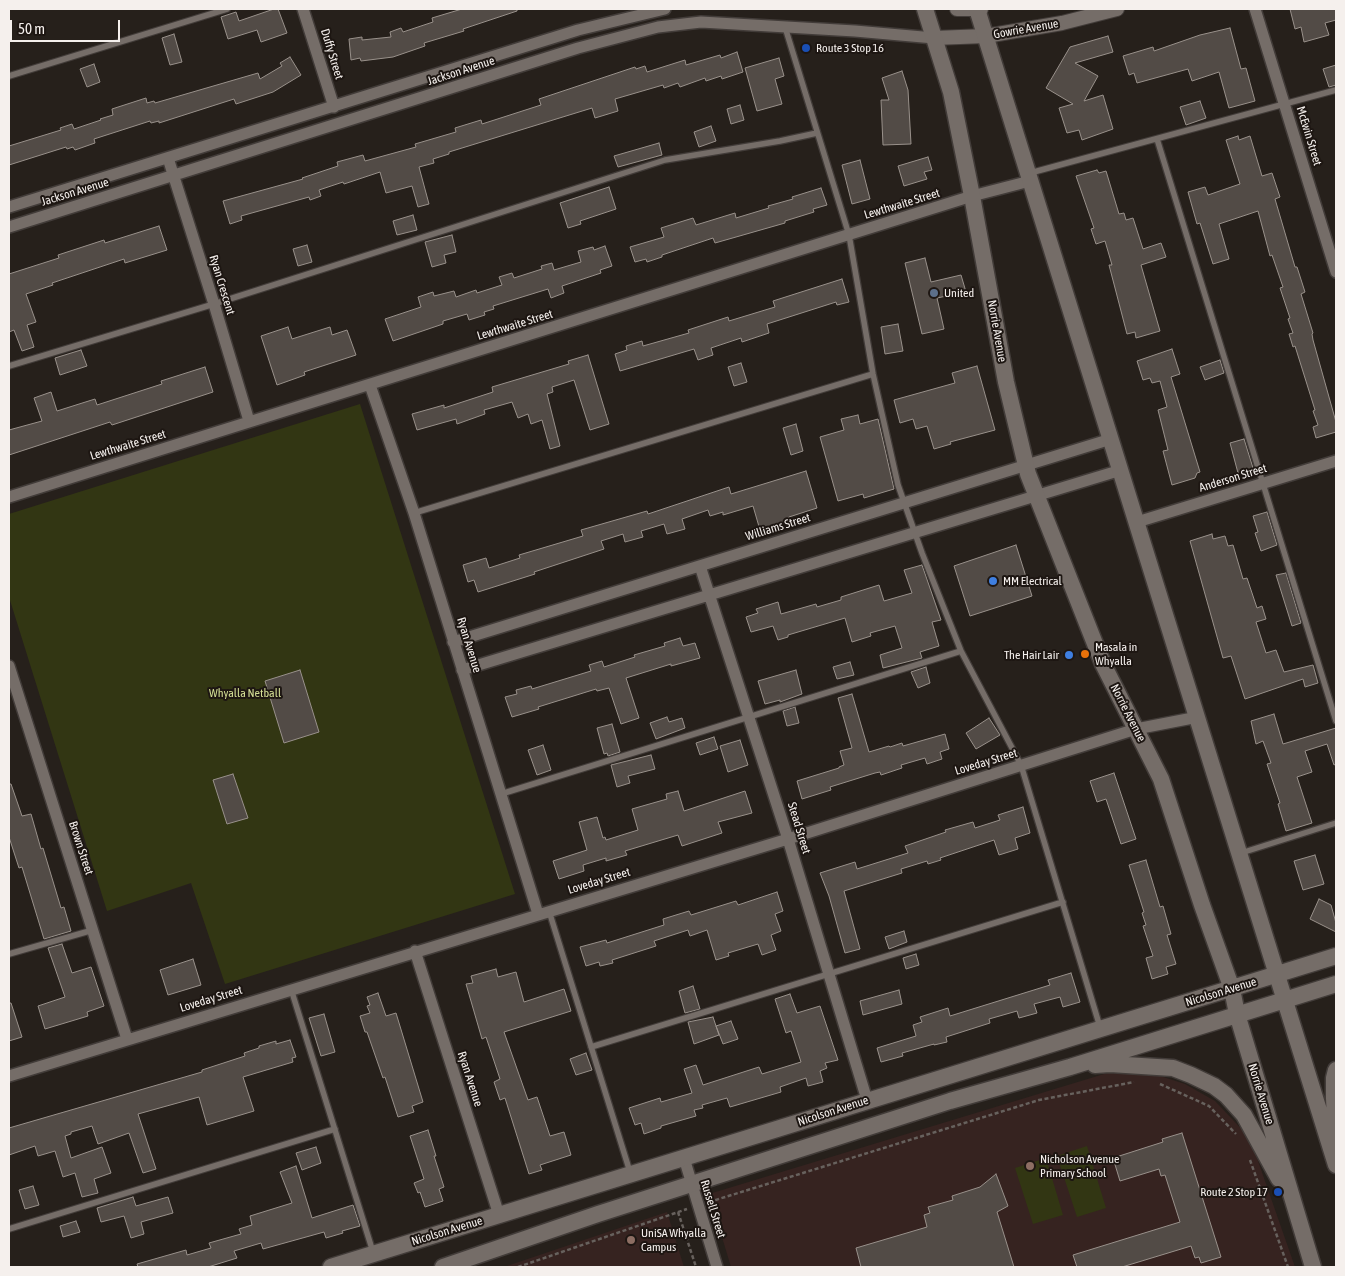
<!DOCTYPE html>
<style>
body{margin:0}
#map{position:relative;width:1345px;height:1276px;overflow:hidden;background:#26201b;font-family:"Asap Condensed",sans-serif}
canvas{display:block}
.frame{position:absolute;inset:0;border:10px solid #f5f0ed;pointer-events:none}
.scale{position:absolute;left:10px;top:20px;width:110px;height:22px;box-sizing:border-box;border:2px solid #f5f0ed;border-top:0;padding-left:6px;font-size:15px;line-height:18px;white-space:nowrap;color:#f5f0ed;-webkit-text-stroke:4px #1d1612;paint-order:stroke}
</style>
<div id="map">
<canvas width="1345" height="1276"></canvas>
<div class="frame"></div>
<div class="scale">50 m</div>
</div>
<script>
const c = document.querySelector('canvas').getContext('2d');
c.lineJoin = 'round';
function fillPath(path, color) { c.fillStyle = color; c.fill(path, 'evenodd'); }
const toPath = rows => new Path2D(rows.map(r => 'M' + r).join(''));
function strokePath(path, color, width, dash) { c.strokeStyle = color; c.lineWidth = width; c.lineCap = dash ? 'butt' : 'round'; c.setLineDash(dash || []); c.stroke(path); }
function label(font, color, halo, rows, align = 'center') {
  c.font = font + ' "Asap Condensed",sans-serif'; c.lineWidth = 4; c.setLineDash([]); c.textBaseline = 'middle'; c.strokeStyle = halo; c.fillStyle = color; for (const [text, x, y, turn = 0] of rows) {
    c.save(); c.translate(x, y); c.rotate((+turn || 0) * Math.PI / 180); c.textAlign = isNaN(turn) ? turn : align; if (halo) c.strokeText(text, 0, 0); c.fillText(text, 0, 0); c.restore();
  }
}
const education = toPath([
 [1114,1071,1151,1073,1185,1084,1215,1101,1250,1138,1295,1267,731,1267,709,1194],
 [667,1212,684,1267,504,1267]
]);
const green = toPath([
 [360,404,515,894,225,984,191,883,107,911,9,597,9,514],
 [1087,1146,1106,1208,1077,1217,1057,1156],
 [1046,1158,1063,1215,1033,1224,1015,1168]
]);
const building = toPath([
 [274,9,278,9,287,33,261,42,257,30,228,39,221,17,236,12,239,21,274,9],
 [462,9,517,9,517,11,463,29,464,31,424,43,425,46,393,57,361,61,360,58,351,60,349,39,362,37,362,40,391,37,390,32,401,28,403,32,433,22,432,18,462,9],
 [1290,9,1336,9,1336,20,1325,23,1329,35,1304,42,1301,27,1295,29,1290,9],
 [1230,28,1241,69,1246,68,1255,101,1229,108,1219,72,1192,81,1188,69,1137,83,1134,73,1129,75,1123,56,1153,47,1154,51,1200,35,1230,28],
 [174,34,182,62,170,65,162,38,174,34],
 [1108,36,1113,52,1075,63,1098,76,1084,101,1103,95,1113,129,1082,140,1079,130,1067,133,1059,108,1073,104,1046,88,1070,47,1108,36],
 [737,52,743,72,722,79,721,76,706,81,705,78,680,87,678,83,664,88,663,85,615,99,618,111,595,118,592,108,449,152,449,154,433,159,434,163,419,167,429,204,418,207,412,186,386,193,380,172,344,184,343,182,319,190,321,196,310,200,309,197,241,216,242,220,230,224,223,201,303,179,302,178,338,166,337,162,363,155,365,161,416,147,415,144,456,132,455,128,481,120,482,124,541,105,539,99,635,67,636,69,645,66,647,72,685,60,686,65,720,55,721,58,737,52],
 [290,57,301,75,273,92,236,104,234,99,159,123,159,121,151,123,150,121,94,139,95,143,75,150,73,147,67,149,66,147,9,165,9,146,61,130,60,128,72,124,74,129,101,120,100,119,113,115,112,109,146,98,147,103,154,101,155,103,258,73,260,79,282,66,280,63,290,57],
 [779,58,784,76,775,79,782,104,757,111,745,68,779,58],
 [94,64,100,82,87,87,80,69,94,64],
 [1336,65,1336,85,1329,87,1323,69,1336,65],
 [902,71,908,90,911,144,883,145,881,100,889,100,882,78,902,71],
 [1200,101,1206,118,1186,125,1180,107,1200,101],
 [740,105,744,120,731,124,727,109,740,105],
 [711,126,716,141,699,147,694,132,711,126],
 [1238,136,1239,140,1250,136,1262,176,1272,173,1280,197,1275,199,1295,267,1297,267,1305,292,1301,294,1313,333,1312,334,1313,340,1336,422,1336,432,1316,438,1313,427,1318,425,1313,411,1315,410,1295,346,1293,347,1289,334,1293,333,1288,319,1290,318,1280,288,1283,287,1272,255,1270,256,1258,211,1219,224,1229,259,1213,264,1200,223,1197,224,1188,192,1205,187,1208,195,1240,184,1226,140,1238,136],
 [659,143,662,155,618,167,614,156,659,143],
 [928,157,932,170,924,172,927,179,904,186,898,166,928,157],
 [860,160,870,199,852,204,842,165,860,160],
 [1097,170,1099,173,1106,171,1119,214,1124,213,1126,220,1133,218,1143,249,1161,243,1166,257,1141,265,1160,331,1136,338,1135,332,1127,334,1109,265,1112,265,1105,241,1096,244,1091,229,1094,228,1076,176,1097,170],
 [609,187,616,209,580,221,581,224,568,228,560,203,609,187],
 [821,188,827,205,813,209,814,212,785,221,785,223,715,243,713,238,662,255,662,257,647,262,646,259,635,262,630,247,664,237,661,228,693,218,696,225,735,213,736,218,769,208,768,206,793,199,792,197,821,188],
 [413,215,417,230,397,235,393,221,413,215],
 [159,226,167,250,125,263,124,259,52,283,53,285,26,294,36,322,27,325,34,347,22,351,14,330,9,332,9,274,59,258,58,255,104,240,105,243,159,226],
 [452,235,456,252,444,255,446,263,432,267,425,242,452,235],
 [307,245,312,262,298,266,293,249,307,245],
 [605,246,612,266,600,270,601,273,562,286,564,293,551,298,548,289,493,306,494,309,484,312,485,315,469,320,467,314,443,321,443,324,393,341,385,319,421,307,418,297,433,292,434,296,454,291,456,297,476,290,477,293,502,285,499,277,512,273,514,278,542,269,541,266,552,263,554,270,581,262,578,251,593,247,594,250,605,246],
 [925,258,931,282,961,275,966,292,937,298,944,329,922,334,905,263,925,258],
 [842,279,849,302,837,305,836,302,767,324,769,333,742,342,741,338,711,348,713,355,698,360,694,349,620,371,615,354,627,350,626,346,642,341,643,346,689,333,688,330,728,317,729,321,775,307,773,301,842,279],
 [898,324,903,351,885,354,881,327,898,324],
 [288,327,292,339,330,327,332,335,347,330,356,355,304,372,305,375,277,385,261,336,288,327],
 [1172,349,1180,374,1171,377,1200,472,1197,473,1195,478,1172,485,1163,451,1168,450,1158,410,1167,407,1160,381,1152,383,1150,378,1143,380,1137,361,1172,349],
 [81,350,87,366,60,375,55,358,81,350],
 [588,355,609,424,590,430,574,380,552,387,553,392,547,394,560,446,550,449,542,420,531,424,528,414,518,418,512,402,484,410,485,414,457,424,456,419,417,430,412,414,444,405,444,408,493,392,492,387,569,364,568,361,588,355],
 [1220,360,1224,373,1205,380,1200,367,1220,360],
 [741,363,747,382,734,386,728,367,741,363],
 [977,366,995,430,950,442,951,444,934,449,927,426,916,429,913,419,900,423,894,400,955,383,952,373,977,366],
 [205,367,213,392,112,425,110,422,9,455,9,430,42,421,34,398,51,392,57,411,95,399,97,405,162,384,161,381,205,367],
 [858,415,860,424,878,419,894,489,864,498,863,494,838,501,820,437,844,430,841,419,858,415],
 [796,424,803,451,791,455,783,428,796,424],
 [1244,439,1253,468,1238,473,1230,443,1244,439],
 [806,471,817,508,789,517,790,521,760,530,753,506,723,515,723,512,710,516,708,510,682,519,685,529,667,534,664,524,641,531,643,537,625,542,623,534,601,541,604,549,534,572,535,574,478,592,474,580,468,582,463,565,486,558,489,568,520,558,519,555,583,536,581,530,647,511,648,514,729,487,731,494,806,471],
 [1267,512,1277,545,1261,551,1255,533,1258,532,1253,516,1267,512],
 [1212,534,1213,539,1225,536,1228,546,1233,545,1243,579,1247,578,1257,608,1262,606,1266,619,1256,622,1266,653,1276,650,1284,672,1313,665,1318,683,1305,687,1303,679,1245,699,1231,656,1223,658,1190,541,1212,534],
 [1016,545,1032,596,970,616,954,566,1016,545],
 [922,565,941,620,932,622,939,646,920,652,922,658,883,668,880,655,902,648,895,626,870,633,871,636,852,642,845,618,788,635,788,637,778,640,773,626,751,632,746,617,758,613,756,609,778,602,781,614,816,604,817,607,841,600,841,597,879,585,884,601,912,593,904,570,922,565],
 [1286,573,1301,623,1292,626,1276,575,1286,573],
 [680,638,683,646,695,643,700,658,671,666,671,664,626,678,639,718,621,724,609,688,597,691,596,689,538,707,539,709,512,717,505,697,517,694,516,690,531,686,532,689,591,671,589,665,602,661,604,667,635,657,634,655,665,646,664,643,680,638],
 [850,662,854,675,837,679,833,667,850,662],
 [926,667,930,683,918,688,911,672,926,667],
 [300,670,319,732,284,743,265,681,300,670],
 [796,670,802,694,780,702,780,700,765,704,758,681,796,670],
 [852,694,869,752,889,746,890,747,902,743,903,746,945,734,949,749,940,752,942,759,927,764,925,758,901,765,902,768,881,775,880,772,875,773,830,787,831,790,802,799,797,781,839,768,839,767,844,765,840,751,852,748,838,698,852,694],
 [795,707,799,723,787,726,783,711,795,707],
 [1274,714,1283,744,1336,728,1336,764,1334,765,1327,744,1305,751,1312,772,1297,777,1312,823,1286,831,1278,804,1280,803,1267,764,1271,763,1263,741,1256,744,1251,721,1274,714],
 [667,717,669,722,682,718,685,728,656,739,650,723,667,717],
 [989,718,1000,735,976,749,966,733,989,718],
 [612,724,620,752,608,756,607,753,604,754,597,728,612,724],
 [714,737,718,749,700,755,696,743,714,737],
 [740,740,748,765,728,772,720,746,740,740],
 [543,745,551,770,537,775,528,750,543,745],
 [651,755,655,769,628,776,630,783,617,787,611,765,651,755],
 [1114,773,1136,839,1121,844,1106,799,1097,802,1090,781,1114,773],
 [233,774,248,818,227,824,213,780,233,774],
 [9,784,11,784,22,816,31,814,41,849,43,848,61,908,64,907,71,931,44,939,22,867,19,868,9,837,9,784],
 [678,791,684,811,745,791,752,813,718,822,722,833,682,846,678,835,625,851,627,855,606,861,606,858,583,865,584,871,559,879,553,861,587,850,579,822,597,817,603,838,605,837,606,840,638,830,632,809,667,799,666,794,678,791],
 [1023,807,1030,833,1015,838,1018,849,999,855,994,840,940,858,941,860,928,864,927,861,901,869,902,873,844,891,860,949,845,953,829,896,820,873,855,862,857,869,908,853,905,846,946,832,945,830,973,822,975,828,1000,820,998,815,1023,807],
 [1315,855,1324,884,1303,890,1294,861,1315,855],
 [1146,860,1160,907,1163,906,1171,934,1167,935,1176,964,1166,967,1168,974,1152,979,1146,958,1153,956,1143,926,1146,925,1142,913,1144,912,1129,865,1146,860],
 [777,892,783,911,775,914,781,931,771,935,776,950,762,955,758,944,728,953,729,956,716,960,707,930,690,936,688,930,654,941,656,946,612,960,613,963,600,966,599,962,586,966,580,947,606,940,607,943,664,925,663,919,689,911,691,915,736,901,738,905,777,892],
 [1319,899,1331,905,1336,923,1336,932,1310,919,1319,899],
 [904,931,907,942,889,949,885,937,904,931],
 [62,944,72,973,91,967,104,1006,87,1012,88,1016,45,1029,38,1006,65,997,48,948,62,944],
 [916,954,919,965,906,969,903,958,916,954],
 [193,959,201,985,168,995,160,970,193,959],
 [496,969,498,977,516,972,524,1002,564,989,571,1011,504,1032,528,1100,537,1097,550,1136,564,1132,571,1155,540,1165,542,1170,529,1174,505,1098,500,1100,494,1082,500,1079,486,1037,482,1039,466,984,473,983,471,976,496,969],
 [1071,973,1080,1002,1063,1007,1060,997,1034,1004,1037,1013,1019,1018,1017,1011,989,1019,990,1023,946,1037,947,1042,934,1045,934,1044,902,1053,903,1056,881,1062,877,1048,916,1036,913,1025,922,1022,920,1017,948,1008,950,1016,1050,985,1048,980,1071,973],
 [693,986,700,1009,685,1013,679,991,693,986],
 [899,990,902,1004,863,1015,860,1001,899,990],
 [378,993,386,1016,396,1013,423,1102,412,1106,414,1112,398,1117,385,1077,383,1078,367,1032,365,1032,360,1016,370,1013,367,1006,370,1005,367,997,378,993],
 [790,994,797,1013,820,1006,838,1060,825,1063,827,1068,820,1071,823,1082,808,1086,806,1078,780,1087,781,1092,730,1107,727,1098,702,1105,703,1108,694,1110,696,1116,661,1126,661,1128,644,1134,641,1123,635,1125,629,1108,660,1098,661,1102,692,1093,684,1069,696,1065,703,1085,759,1067,762,1074,801,1062,791,1031,786,1033,775,999,790,994],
 [9,1003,11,1003,22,1037,9,1041,9,1003],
 [324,1014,335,1052,321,1056,309,1018,324,1014],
 [713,1017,719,1035,694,1044,688,1022,713,1017],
 [731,1021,738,1039,723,1044,716,1026,731,1021],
 [290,1040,296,1057,292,1058,293,1062,243,1077,254,1111,207,1125,199,1097,138,1114,156,1169,143,1173,129,1133,98,1144,92,1126,71,1132,71,1134,65,1136,71,1158,102,1147,111,1173,94,1179,98,1193,82,1197,75,1173,63,1177,55,1151,38,1156,35,1146,9,1155,9,1128,202,1072,202,1070,245,1056,244,1053,259,1048,259,1046,276,1041,276,1044,290,1040],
 [586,1053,592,1070,576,1075,570,1059,586,1053],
 [428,1130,436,1156,434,1156,444,1187,439,1189,443,1201,425,1207,420,1192,418,1193,414,1183,424,1179,410,1136,428,1130],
 [1182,1133,1221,1257,1201,1263,1199,1257,1195,1258,1191,1246,1122,1267,1077,1267,1073,1255,1180,1222,1165,1175,1161,1176,1159,1169,1120,1181,1113,1158,1163,1142,1162,1139,1182,1133],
 [316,1147,321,1163,302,1170,296,1153,316,1147],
 [296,1166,312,1218,353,1205,360,1226,342,1231,343,1233,326,1238,324,1232,263,1249,261,1243,234,1251,237,1258,208,1267,138,1267,137,1264,186,1250,187,1255,211,1248,209,1243,241,1234,239,1229,252,1225,250,1216,292,1203,280,1172,296,1166],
 [996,1174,1008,1206,997,1212,1014,1267,861,1267,856,1248,927,1227,924,1215,930,1213,928,1207,953,1200,952,1196,980,1187,996,1174],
 [33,1186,39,1205,25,1209,19,1190,33,1186],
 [133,1197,136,1206,168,1197,173,1213,141,1222,144,1234,131,1238,124,1216,101,1222,97,1208,133,1197],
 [76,1221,80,1232,63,1237,60,1226,76,1221]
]);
const path = toPath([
 [1160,1084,1209,1106,1236,1134],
 [1250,1160,1288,1267],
 [709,1202,1039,1100,1134,1082],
 [678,1212,696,1267],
 [518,1267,687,1209]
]);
const service = toPath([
 [785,27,849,235,873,374,898,485,922,553,961,651,1021,765,1100,1027],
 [9,76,227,9],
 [1157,139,1336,721],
 [1030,173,1336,90],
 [9,366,214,304,665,160,780,141,817,133],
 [414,513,873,374],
 [501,794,961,651],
 [1241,853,1336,823],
 [549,911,630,1172],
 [9,954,93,930],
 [291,989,373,1252],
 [591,1047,1063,902],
 [9,1229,335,1129]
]);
const minor = toPath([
 [303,9,334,107],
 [1255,9,1336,272],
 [168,158,214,304,249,421],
 [9,207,578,30,665,9],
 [9,227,578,48,658,27,701,22,855,31,934,38],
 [370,385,414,513,538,914],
 [9,497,972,196,1030,181],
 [1137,522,1336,461],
 [700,566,788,839,867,1100],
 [453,642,1111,439],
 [9,666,127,1039],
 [462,670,1121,470],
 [415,951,499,1215],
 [9,1076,788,839,1136,729,1198,717],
 [684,1158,717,1267]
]);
const tertiary = toPath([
 [957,9,981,9],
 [934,38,986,36,1062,23,1117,9]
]);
const secondary = toPath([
 [925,9,951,92,972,196,1006,382,1028,474,1103,664,1161,779,1202,905,1232,989,1237,1014,1313,1267],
 [977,9,1336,1165],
 [1095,1065,1110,1064,1173,1068,1191,1075,1214,1086,1226,1095,1244,1115,1279,1179],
 [1336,1070,1334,1078,1334,1098,1336,1137],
 [331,1267,1336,956],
 [443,1267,598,1214,950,1101,1070,1067,1336,984]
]);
const markers = [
 [806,48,5,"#1a4fb4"],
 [934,293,5,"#5c6f8a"],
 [993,581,5,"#3f7fe0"],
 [1085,654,5,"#e8710a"],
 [1069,655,5,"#3f7fe0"],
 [1030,1166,5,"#8d6e63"],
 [1278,1192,5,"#1a4fb4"],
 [631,1240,5,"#8d6e63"]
];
const streetNames = [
 ["Gowrie Avenue",1026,29,-10],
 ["Duffy Street",332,54,73],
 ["Jackson Avenue",461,71,-18],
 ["McEwin Street",1309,136,73],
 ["Jackson Avenue",75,192,-17],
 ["Lewthwaite Street",902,204,-17],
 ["Ryan Crescent",222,285,73],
 ["Lewthwaite Street",515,325,-17],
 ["Norrie Avenue",997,331,80],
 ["Lewthwaite Street",128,445,-17],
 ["Anderson Street",1233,478,-17],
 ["Williams Street",778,527,-17],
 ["Ryan Avenue",469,645,73],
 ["Norrie Avenue",1128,713,63],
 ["Loveday Street",986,762,-17],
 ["Stead Street",799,828,73],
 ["Brown Street",81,848,72],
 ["Loveday Street",599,881,-17],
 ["Nicolson Avenue",1221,992,-17],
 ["Loveday Street",211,999,-17],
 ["Ryan Avenue",470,1079,72],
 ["Norrie Avenue",1261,1094,73],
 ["Nicolson Avenue",833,1111,-18],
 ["Russell Street",713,1209,73],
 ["Nicolson Avenue",447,1231,-17]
];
const poiNames = [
 ["Route 3 Stop 16",816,48],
 ["United",944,293],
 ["MM Electrical",1003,581],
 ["Masala in",1095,647],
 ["Whyalla",1095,661],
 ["The Hair Lair",1059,655,"right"],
 ["Nicholson Avenue",1040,1159],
 ["Primary School",1040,1173],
 ["Route 2 Stop 17",1268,1192,"right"],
 ["UniSA Whyalla",641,1233],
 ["Campus",641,1247]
];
const parkNames = [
 ["Whyalla Netball",245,693]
];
fillPath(education, '#362320');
fillPath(green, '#323613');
fillPath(building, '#524b46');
strokePath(building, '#99918b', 1);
strokePath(service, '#423c39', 8);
strokePath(minor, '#423c39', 14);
strokePath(tertiary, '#423c39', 16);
strokePath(secondary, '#423c39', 19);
strokePath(path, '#67615d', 2.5, [4, 2.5]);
strokePath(service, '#756d68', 5.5);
strokePath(minor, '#756d68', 11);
strokePath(tertiary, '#756d68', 14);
strokePath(secondary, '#756d68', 16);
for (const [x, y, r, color] of markers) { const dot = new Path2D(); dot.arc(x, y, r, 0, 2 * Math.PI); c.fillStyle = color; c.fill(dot); strokePath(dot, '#1d1612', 2); }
label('12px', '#f5f0ed', '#1d1612', streetNames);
label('12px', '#f5f0ed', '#1d1612', poiNames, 'left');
label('12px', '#d4df95', '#1d1612', parkNames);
</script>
